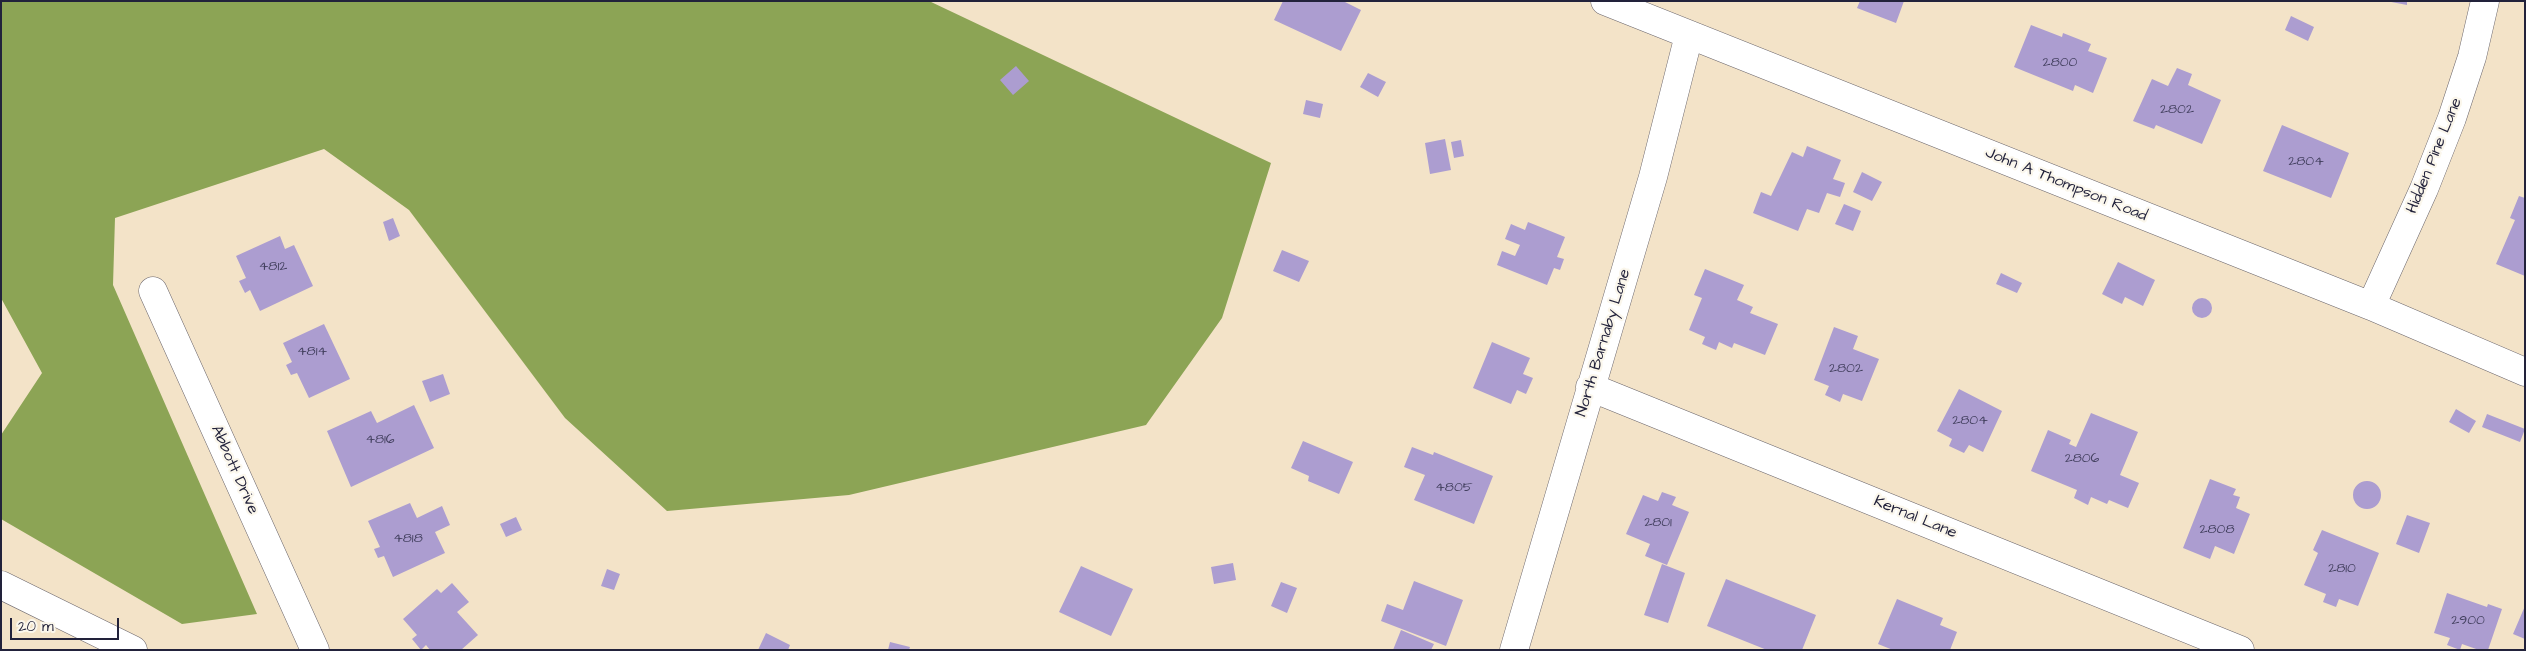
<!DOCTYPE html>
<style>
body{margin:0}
#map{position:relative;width:2526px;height:651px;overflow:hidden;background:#f3e3c8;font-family:"Architects Daughter",sans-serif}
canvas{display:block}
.frame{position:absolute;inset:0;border:2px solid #22223b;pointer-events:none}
.scale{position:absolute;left:10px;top:618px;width:109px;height:22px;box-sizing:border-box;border:2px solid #22223b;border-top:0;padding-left:6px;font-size:15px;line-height:18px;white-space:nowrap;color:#22223b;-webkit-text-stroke:4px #fbf7ec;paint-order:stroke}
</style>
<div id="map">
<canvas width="2526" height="651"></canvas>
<div class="frame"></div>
<div class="scale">20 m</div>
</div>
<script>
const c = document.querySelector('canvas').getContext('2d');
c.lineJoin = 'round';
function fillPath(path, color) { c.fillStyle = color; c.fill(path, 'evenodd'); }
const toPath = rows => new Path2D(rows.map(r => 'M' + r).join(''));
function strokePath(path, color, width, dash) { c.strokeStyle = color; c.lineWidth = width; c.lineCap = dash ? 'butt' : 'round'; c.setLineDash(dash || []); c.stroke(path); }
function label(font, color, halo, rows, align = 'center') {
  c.font = font + ' "Architects Daughter",sans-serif'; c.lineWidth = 4.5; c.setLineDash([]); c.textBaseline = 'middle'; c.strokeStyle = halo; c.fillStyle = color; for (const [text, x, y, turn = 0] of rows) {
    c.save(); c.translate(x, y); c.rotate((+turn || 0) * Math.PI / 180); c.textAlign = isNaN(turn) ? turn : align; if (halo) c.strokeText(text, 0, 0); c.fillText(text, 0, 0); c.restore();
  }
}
const forest = toPath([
 [1,1,929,1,1271,163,1222,318,1146,425,849,495,667,511,565,418,409,210,324,149,115,218,113,285,257,614,182,624,1,519,1,435,42,373,1,298]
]);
const building = toPath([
 [1283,1,1343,1,1361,10,1341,51,1274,20],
 [1860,1,1904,1,1896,23,1857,8],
 [2386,1,2407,1,2407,5],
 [2291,16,2314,27,2308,41,2285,30],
 [2031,25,2062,37,2063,33,2091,44,2088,51,2107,58,2093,93,2075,85,2073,91,2014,67],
 [1016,66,1029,81,1013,95,1000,80],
 [2177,68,2192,74,2188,85,2221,100,2202,144,2156,125,2154,129,2133,121,2152,79,2168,86],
 [1368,73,1386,82,1378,97,1360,87],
 [1306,100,1323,104,1320,118,1303,114],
 [2282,125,2349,153,2331,198,2263,171],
 [1445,139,1451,170,1430,174,1425,143],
 [1461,140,1464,156,1454,158,1451,142],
 [1807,146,1841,160,1833,179,1845,183,1840,197,1827,193,1819,213,1807,209,1798,231,1753,213,1761,192,1771,196,1792,152,1803,157],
 [1862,172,1882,182,1872,201,1853,192],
 [2519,196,2525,198,2525,276,2496,264,2515,220,2510,218],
 [1844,204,1861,211,1853,231,1835,224],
 [393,218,400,236,389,241,383,222],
 [1528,222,1565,237,1557,257,1564,259,1560,270,1554,268,1547,285,1497,265,1502,251,1515,256,1520,245,1505,239,1511,224,1525,230],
 [280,236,285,249,294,245,313,286,260,311,250,290,245,293,239,281,246,278,236,256],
 [1282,250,1309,261,1299,282,1273,271],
 [2118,262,2155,280,2143,306,2125,297,2122,304,2102,294],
 [1705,269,1744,285,1737,300,1753,307,1750,313,1778,324,1765,355,1734,343,1732,348,1719,342,1716,350,1702,344,1705,337,1689,330,1702,298,1694,295],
 [2001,273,2022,283,2017,293,1996,284],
 '2192 308a10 10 0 1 1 20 0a10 10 0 1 1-20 0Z',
 [324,324,350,379,309,398,297,373,291,375,286,365,292,362,283,343],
 [1834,327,1858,336,1853,349,1879,359,1862,401,1843,394,1840,402,1825,395,1829,386,1814,380],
 [1492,342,1530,358,1523,374,1533,378,1526,394,1517,390,1511,404,1473,388],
 [443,374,450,394,430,402,422,381],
 [1959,389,2002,411,1983,452,1969,445,1964,453,1949,446,1952,439,1937,431],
 [414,405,434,448,351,487,327,431,371,411,377,423],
 [2456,409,2476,421,2469,433,2449,422],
 [2091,413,2138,432,2120,475,2139,483,2128,508,2109,500,2107,504,2091,497,2088,505,2074,498,2077,490,2031,471,2048,430,2071,440,2069,444,2076,447],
 [2487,414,2525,429,2520,442,2482,427],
 [1303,441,1353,462,1339,494,1308,481,1309,476,1291,468],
 [1412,447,1433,455,1434,452,1493,476,1474,524,1414,500,1425,475,1404,467],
 [2210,479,2236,489,2233,495,2240,497,2236,508,2250,514,2234,554,2215,546,2210,559,2183,548],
 '2353 495a14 14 0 1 1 28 0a14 14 0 1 1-28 0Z',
 [1662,492,1676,497,1672,505,1689,512,1667,565,1645,556,1650,544,1626,534,1643,495,1658,501],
 [410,503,417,518,442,506,450,525,435,532,445,553,393,577,384,556,378,558,374,549,380,547,368,521],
 [2407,515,2430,523,2419,553,2396,544],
 [516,517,522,530,506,537,500,524],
 [2322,530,2379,553,2358,606,2339,599,2336,607,2323,602,2326,594,2304,585,2318,553,2313,550],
 [1233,563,1236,580,1214,584,1211,567],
 [1662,564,1685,573,1668,623,1644,615],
 [1081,566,1133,589,1111,636,1059,612],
 [607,569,620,574,614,590,601,586],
 [1726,579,1816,615,1802,650,1767,650,1707,626],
 [1414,581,1463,600,1446,646,1381,621,1387,604,1403,610],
 [1281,582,1297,588,1287,613,1271,606],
 [452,583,469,602,457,612,478,635,461,650,430,650,426,645,421,650,412,639,417,635,403,619,437,589,441,593],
 [2447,593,2487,607,2488,604,2502,609,2488,650,2479,650,2462,644,2460,650,2447,645,2450,638,2434,633],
 [1897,599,1943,618,1940,625,1957,632,1950,650,1893,650,1878,644],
 [2525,606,2525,639,2513,634],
 [1401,630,1434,644,1431,650,1393,650],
 [766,633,790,645,788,650,758,650],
 [890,642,910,647,909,650,888,650]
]);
const minor = toPath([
 [1605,1,2371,306,2525,372],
 [153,291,315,650],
 [2371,306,2424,189,2452,118,2472,57,2485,1],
 [1590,387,2240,650],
 [1,585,133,650],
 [1514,650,1653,177,1689,35]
]);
const numberNames = [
 ["2800",2060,63],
 ["2802",2177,110],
 ["2804",2306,162],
 ["4812",273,267],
 ["4814",312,352],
 ["2802",1846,369],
 ["2804",1970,421],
 ["4816",380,440],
 ["2806",2082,459],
 ["4805",1454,488],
 ["2801",1658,523],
 ["2808",2217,530],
 ["4818",408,539],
 ["2810",2342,569],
 ["2900",2468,621]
];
const streetNames = [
 ["Hidden Pine Lane",2435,156,-68],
 ["John A Thompson Road",2066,185,22],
 ["North Barnaby Lane",1604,343,-73],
 ["Abbott Drive",234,470,66],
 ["Kernal Lane",1915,518,22]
];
fillPath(forest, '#8ca455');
fillPath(building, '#ac9dd0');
strokePath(minor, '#6b666c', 29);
strokePath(minor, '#fff', 28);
label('14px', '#444160', null, numberNames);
label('16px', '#22223b', '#fbf7ec', streetNames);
</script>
